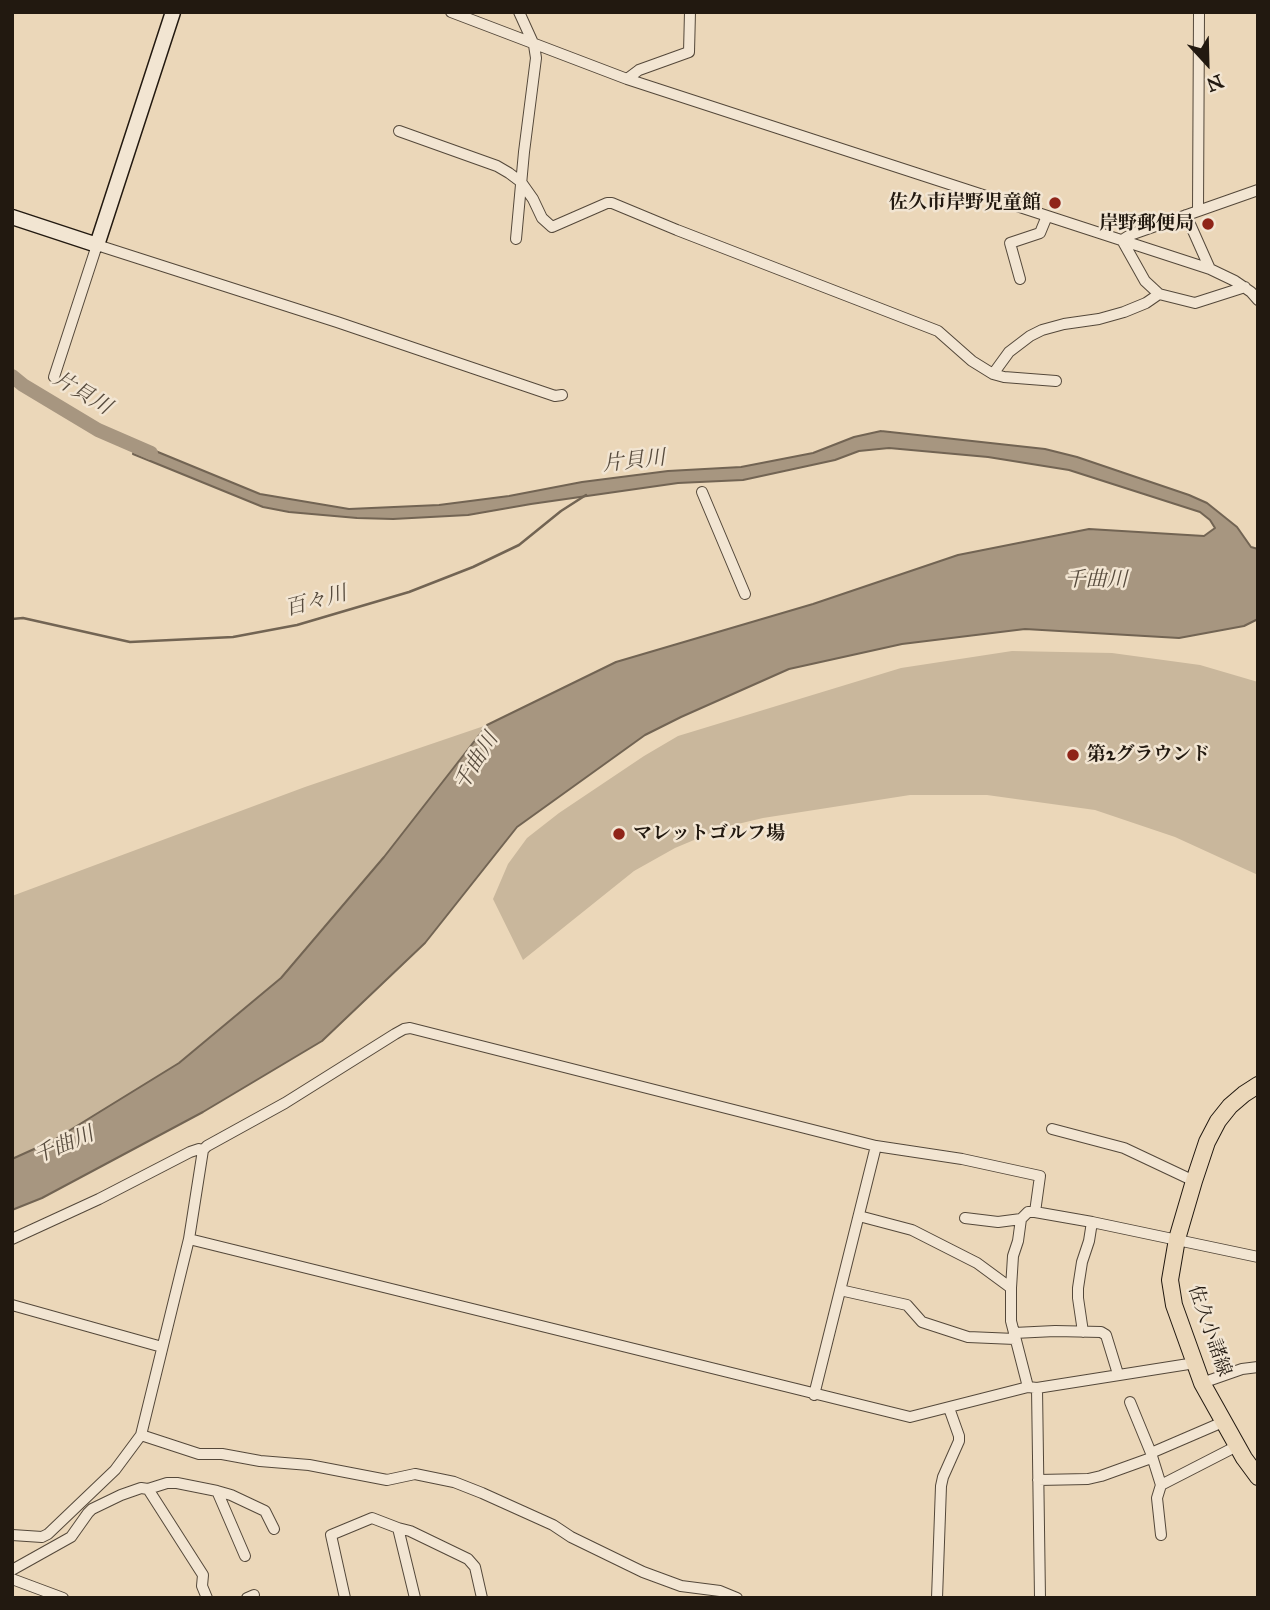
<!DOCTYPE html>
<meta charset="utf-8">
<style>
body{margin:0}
#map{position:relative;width:1270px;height:1610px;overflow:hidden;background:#ebd7b9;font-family:"IM FELL Great Primer",serif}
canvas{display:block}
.frame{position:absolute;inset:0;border:14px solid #221910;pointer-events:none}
.north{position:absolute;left:1172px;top:28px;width:70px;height:70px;-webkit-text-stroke:5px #f2e5d2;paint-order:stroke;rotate:158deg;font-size:19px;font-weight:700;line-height:28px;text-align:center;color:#221910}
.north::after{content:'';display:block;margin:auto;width:24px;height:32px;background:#221910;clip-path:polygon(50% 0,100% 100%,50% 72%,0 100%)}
</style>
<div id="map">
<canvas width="1270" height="1610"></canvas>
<div class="frame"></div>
<div class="north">N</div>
</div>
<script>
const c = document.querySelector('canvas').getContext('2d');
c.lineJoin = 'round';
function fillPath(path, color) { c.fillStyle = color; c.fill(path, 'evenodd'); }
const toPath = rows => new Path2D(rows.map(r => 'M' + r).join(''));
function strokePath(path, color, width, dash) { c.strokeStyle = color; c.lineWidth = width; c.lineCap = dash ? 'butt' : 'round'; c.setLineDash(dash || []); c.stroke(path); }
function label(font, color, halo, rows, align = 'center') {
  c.font = font + ' "IM FELL Great Primer","Noto Serif JP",serif'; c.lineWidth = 5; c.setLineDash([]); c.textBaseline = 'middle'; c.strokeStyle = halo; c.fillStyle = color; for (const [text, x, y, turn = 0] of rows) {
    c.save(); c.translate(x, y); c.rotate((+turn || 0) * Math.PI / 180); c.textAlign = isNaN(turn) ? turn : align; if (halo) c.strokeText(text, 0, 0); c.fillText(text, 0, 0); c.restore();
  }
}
const green = toPath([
 [1012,651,1112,653,1200,665,1258,682,1258,875,1175,837,1095,810,987,795,910,795,763,818,725,827,675,848,634,871,523,960,493,899,508,864,527,838,559,813,644,756,678,736,901,668],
 [487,725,384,857,281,978,179,1063,54,1140,12,1159,12,896,305,787]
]);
const water = toPath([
 [881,431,1045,449,1077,457,1189,495,1207,503,1237,527,1251,547,1258,549,1258,619,1244,626,1179,638,1025,629,902,644,789,669,681,717,645,735,517,827,425,943,322,1041,203,1112,42,1198,12,1210,12,1159,54,1140,179,1063,281,978,384,857,487,725,616,662,813,604,958,555,1089,529,1204,536,1215,528,1210,520,1200,512,1069,470,988,457,889,448,859,451,835,460,743,480,678,483,531,504,468,515,393,519,357,518,289,512,263,507,133,454,136,443,260,494,349,509,439,505,509,496,582,482,668,471,741,467,813,453,854,437,881,431]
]);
const stream = toPath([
 [12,619,23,618,130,642,233,637,297,625,409,592,473,567,519,545,561,511,586,495]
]);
const river = toPath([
 [12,376,23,385,98,430,151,453]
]);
const street = toPath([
 [451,12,627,79,1210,269,1235,281,1251,292,1258,300],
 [627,79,639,70,689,52,690,12],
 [399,131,497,166,509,173,521,182,533,199,542,218,552,227,607,203,612,203,677,230,938,331,972,361,993,374,1004,377,1056,381],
 [1198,210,1199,12],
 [1186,215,1210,269],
 [516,239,524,152,536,58,534,45,519,12],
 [1020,279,1010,243,1040,233,1047,216],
 [1245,287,1195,303,1159,294,1145,281,1122,240,1130,235,1258,190],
 [993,374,1009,352,1030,336,1042,330,1064,324,1099,319,1124,312,1146,303,1159,294],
 [54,377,97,245,337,322,555,396,562,395],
 [702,492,745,594],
 [1052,1129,1124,1148,1194,1181],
 [859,1216,912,1230,977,1263,1011,1288],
 [965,1218,998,1222,1021,1219],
 [12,1239,99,1199,190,1152,199,1149,203,1150,207,1146,285,1103,395,1034,404,1029,410,1028,876,1146,962,1159,1040,1176,1035,1212],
 [189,1239,910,1417,1028,1387,1037,1388,1195,1363],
 [840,1290,907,1305,922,1322,968,1337,1015,1339],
 [12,1305,162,1347],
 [1083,1332,1078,1298,1078,1288,1082,1262,1089,1241,1092,1222],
 [1014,1333,1055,1331,1101,1332,1106,1335,1118,1374],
 [1202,1383,1242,1369,1258,1367],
 [1028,1387,1011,1321,1011,1288,1013,1256,1018,1241,1021,1219,1028,1212,1035,1212,1092,1222,1258,1257],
 [1037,1388,1040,1598],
 [814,1395,876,1146],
 [1130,1402,1151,1453],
 [1223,1422,1151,1453,1161,1485,1237,1446],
 [141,1435,199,1454,222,1454,260,1461,309,1465,387,1480,415,1474,454,1482,482,1493,553,1525,571,1537,643,1572,681,1586,720,1591,737,1598],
 [1038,1480,1088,1479,1101,1476,1151,1458],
 [1161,1485,1157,1498,1161,1535],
 [148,1489,203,1575,202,1586,207,1598],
 [217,1491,231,1495,265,1511,274,1529],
 [398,1528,410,1531,468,1559,475,1567,482,1598],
 [12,1535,42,1537,48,1534,115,1470,141,1435,189,1239,203,1150],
 [12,1570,71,1537,88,1513,92,1509,121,1495,141,1488,148,1489,167,1483,177,1483,217,1491,245,1556],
 [12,1579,63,1598],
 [247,1598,254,1595],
 [345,1598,331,1535,372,1518,398,1528,415,1598],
 [937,1598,941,1486,943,1477,959,1441,959,1436,949,1408]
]);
const secondary = toPath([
 [12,217,97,245,173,12]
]);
const primary = toPath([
 [1258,1085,1244,1094,1230,1106,1218,1121,1207,1142,1194,1181,1177,1239,1170,1280,1174,1305,1202,1383,1244,1458,1258,1477]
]);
const markers = [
 [1055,203,7,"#8f2418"],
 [1208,224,7,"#8f2418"],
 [1073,755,7,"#8f2418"],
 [619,834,7,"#8f2418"]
];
const poiNames = [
 ["佐久市岸野児童館",1041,203],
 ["岸野郵便局",1194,224],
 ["第2グラウンド",1087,755,"left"],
 ["マレットゴルフ場",633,834,"left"]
];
const streetNames = [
 ["佐久小諸線",1209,1331,71]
];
const waterNames = [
 ["片貝川",82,394,31],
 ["片貝川",634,462,-6],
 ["千曲川",1096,581],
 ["百々川",316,602,-15],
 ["千曲川",477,762,-58],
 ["千曲川",64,1146,-23]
];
fillPath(green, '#c9b79c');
fillPath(water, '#a79680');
strokePath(water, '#726453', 2);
strokePath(stream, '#726453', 2.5);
strokePath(river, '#a79680', 14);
strokePath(street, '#54483a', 12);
strokePath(secondary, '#221910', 17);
strokePath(primary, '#221910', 18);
strokePath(street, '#f2e5d2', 10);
strokePath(secondary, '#f2e5d2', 14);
strokePath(primary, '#ebd7b9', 16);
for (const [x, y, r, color] of markers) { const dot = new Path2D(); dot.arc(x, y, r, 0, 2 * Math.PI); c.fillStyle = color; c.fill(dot); strokePath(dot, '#f2e5d2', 2.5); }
label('bold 19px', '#221910', '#f2e5d2', poiNames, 'right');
label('19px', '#221910', '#f2e5d2', streetNames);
label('italic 21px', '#574b3d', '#f2e5d2', waterNames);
</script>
